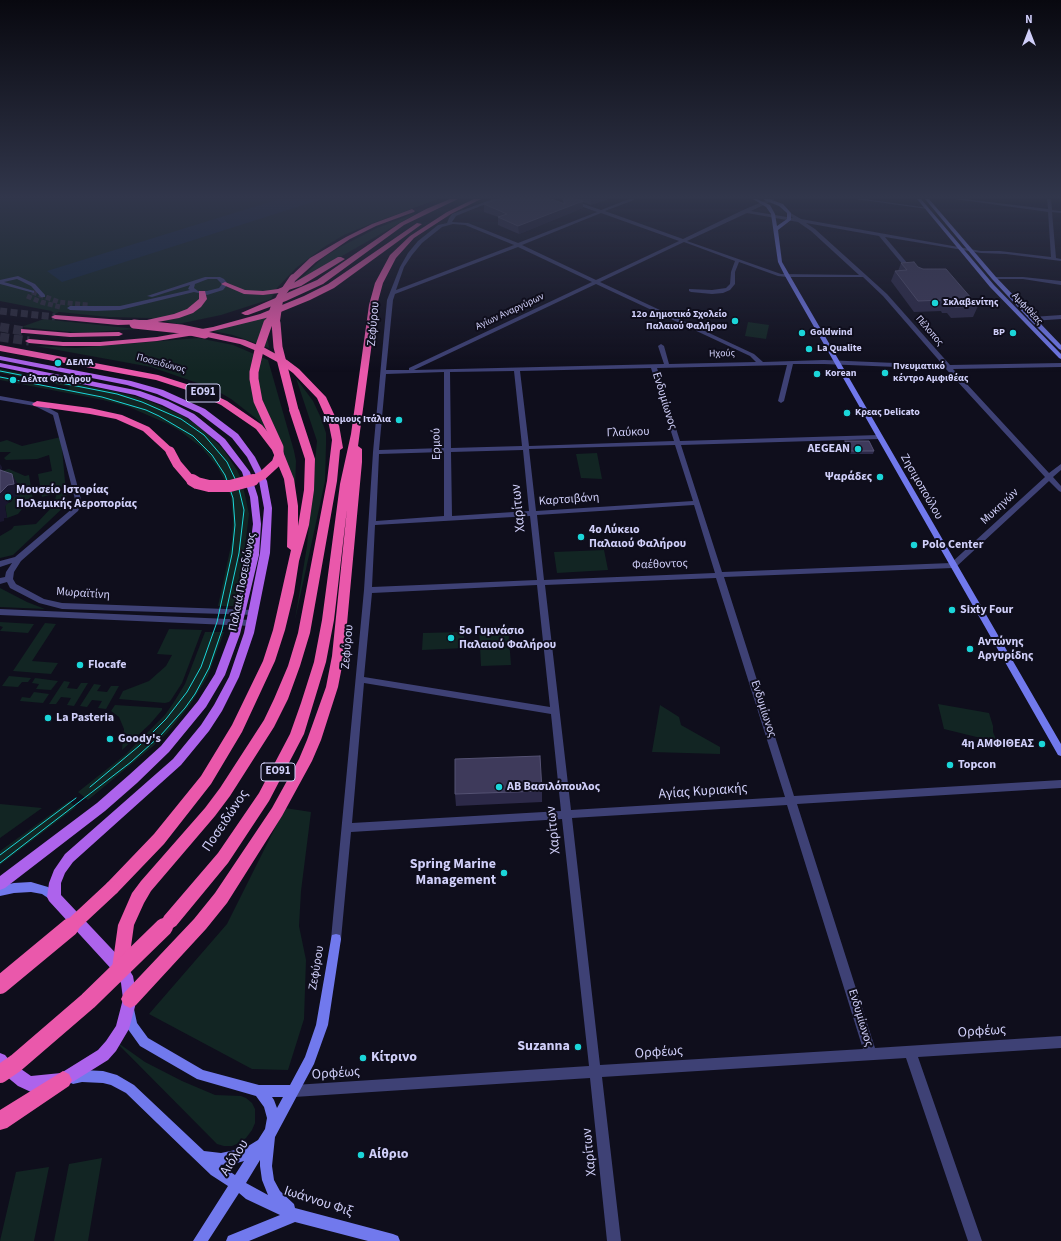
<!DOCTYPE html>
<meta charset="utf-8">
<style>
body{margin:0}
#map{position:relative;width:1061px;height:1241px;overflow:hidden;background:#0f0e1c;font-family:"Source Sans 3",sans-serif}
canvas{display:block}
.north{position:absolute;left:1009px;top:12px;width:40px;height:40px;-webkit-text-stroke:3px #0f0e1c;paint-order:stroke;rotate:0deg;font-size:11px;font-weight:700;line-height:16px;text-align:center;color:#d0cff9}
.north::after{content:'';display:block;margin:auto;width:14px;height:18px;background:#d0cff9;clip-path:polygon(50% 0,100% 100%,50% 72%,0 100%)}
</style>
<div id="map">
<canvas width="1061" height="1241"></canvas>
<div class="north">N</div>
</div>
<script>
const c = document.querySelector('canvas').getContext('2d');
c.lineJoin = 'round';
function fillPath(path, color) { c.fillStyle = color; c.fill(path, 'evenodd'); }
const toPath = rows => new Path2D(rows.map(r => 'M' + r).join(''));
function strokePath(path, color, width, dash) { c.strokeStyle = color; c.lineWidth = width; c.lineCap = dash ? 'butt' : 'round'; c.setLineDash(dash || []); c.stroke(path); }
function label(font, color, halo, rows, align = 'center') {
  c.font = font + ' "Source Sans 3",sans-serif'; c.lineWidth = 4; c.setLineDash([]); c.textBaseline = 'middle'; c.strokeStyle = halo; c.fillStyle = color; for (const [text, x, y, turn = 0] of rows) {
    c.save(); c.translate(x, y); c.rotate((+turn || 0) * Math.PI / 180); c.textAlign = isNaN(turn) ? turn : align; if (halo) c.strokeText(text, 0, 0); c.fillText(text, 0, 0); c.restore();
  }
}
const green = toPath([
 [0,199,438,199,368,225,344,235,324,247,296,268,277,288,271,299,221,315,178,324,150,318,109,317,59,312,55,314,51,311,0,301],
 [419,212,335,260,299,280,324,257,340,247,377,228],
 [268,312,266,327,269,348,233,335,203,329,224,325],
 [44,319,61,321,137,329,92,332,72,332,21,327],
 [748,322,769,325,766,339,745,336],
 [198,338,233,345,268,360,294,451,296,461,295,488,263,426,258,420,231,399,212,388,151,367,36,346,76,348],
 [0,369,113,391,144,399,181,415,196,424,212,438,223,449,237,470,242,481,249,514,242,572,235,606,218,606,232,541,233,520,231,497,225,481,217,466,201,447,180,431,168,424,129,407,103,400,0,380,0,376,67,390,70,387,0,373],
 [296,378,313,401,321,418,326,433,326,445,325,481,295,620,307,546,317,441],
 [61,437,67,504,13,555,0,558,0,536,12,529,14,526,36,524,53,506,57,493,42,497,38,474,52,471,49,455,37,459,6,460,4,458,11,452,0,452,0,442,7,440,22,446],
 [597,453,602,479,581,478,576,454],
 [9,469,25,476,29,475,33,500,28,502,18,514,7,518,5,504,11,502,14,497,20,496,18,484,12,485,2,471],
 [604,550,608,570,557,573,554,552],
 [0,588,27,602,45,609,0,607],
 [0,622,34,624,28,633,0,631,3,627,0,626],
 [45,623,56,624,32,661,58,663,51,674,13,671],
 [508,626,511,665,481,666,479,627],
 [169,629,202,630,182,683,171,700,169,702,165,703,119,699,123,691,149,681,166,666,172,655,157,654],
 [205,632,224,632,208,676,190,705,167,733,152,747,88,800,78,792,126,754,165,715,174,702,185,684],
 [464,632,464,648,422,650,423,633],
 [9,676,31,678,28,682,22,682,18,687,2,686],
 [35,678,58,681,51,690,36,689,39,684,32,683],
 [64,681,70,682,67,688,77,689,81,683,88,683,74,706,67,705,71,698,61,697,56,704,49,704],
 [94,684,101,685,97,691,107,692,111,686,119,686,106,709,98,708,102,701,92,700,87,707,80,706],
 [34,692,49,694,43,703,20,701,22,697,30,698],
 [938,704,989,713,993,726,993,732,997,742,944,729],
 [115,705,162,708,162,710,150,724,122,750,124,729,119,717,111,711],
 [660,705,679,717,681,725,720,747,720,754,652,752],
 [69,801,76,807,0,865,0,851],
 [0,804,42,808,0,838],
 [285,808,311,812,301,891,299,926,306,960,304,1019,288,1070,252,1069,149,1014,227,924],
 [114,1040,145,1062,182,1081,215,1095,241,1096,246,1098,252,1103,255,1109,255,1123,252,1130,246,1138,239,1143,232,1146,224,1146,217,1144],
 [102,1158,88,1241,54,1241,69,1164],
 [49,1167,34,1241,0,1241,16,1172]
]);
const water = toPath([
 [279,199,322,199,62,282,47,271]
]);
const streetTunnel = toPath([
 [32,292,59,302,88,305],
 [27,296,41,302,60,307]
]);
const highwayTunnelFar1 = toPath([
 [0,311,55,317]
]);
const highwayTunnel = toPath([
 [0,327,24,331],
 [0,337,29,341]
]);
const street = toPath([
 [493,199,498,199,456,216,452,222,468,223,518,243,597,212,564,200,564,199,569,199,601,210,629,199,634,199,634,200,605,211,683,239,743,210,769,199,774,199,774,200,751,211,793,218,787,213,789,212,801,219,981,251,1000,251,1051,257,1048,212,955,199,964,199,1048,209,1047,199,1051,199,1052,210,1061,211,1061,213,1052,212,1056,258,1061,259,1061,261,1006,254,981,253,885,237,908,264,908,265,906,266,904,266,879,236,806,223,815,229,887,294,950,365,1061,363,1061,367,953,369,1049,473,1061,464,1061,470,1053,477,1061,486,1061,492,1059,491,1049,481,956,567,953,568,724,577,794,796,1061,780,1061,788,797,804,875,1048,1061,1036,1061,1048,918,1057,982,1241,968,1241,906,1058,602,1077,621,1241,607,1241,590,1078,294,1097,290,1095,288,1091,290,1087,294,1085,589,1066,562,819,351,832,341,939,340,943,336,944,332,943,331,939,364,590,373,452,387,300,400,267,408,253,418,241,438,225,447,223,449,218,452,214,493,199],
 [601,213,679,241,596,280,522,245,601,213],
 [747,213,798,222,811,231,859,275,781,274,687,241,747,213],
 [453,224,465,225,514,245,396,290,404,267,412,255,422,243,442,227,453,224],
 [684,242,735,261,731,272,730,284,726,288,712,290,689,289,689,291,691,292,712,294,723,293,730,290,735,284,735,272,739,262,778,276,787,277,863,277,883,296,943,365,824,360,763,362,754,354,600,282,684,242],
 [518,247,592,282,409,368,409,370,386,370,393,300,395,294,518,247],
 [596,284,750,356,756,362,669,364,664,346,661,344,658,346,664,364,414,370,596,284],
 [793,364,824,364,946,369,1045,477,951,563,722,572,681,445,879,439,882,437,879,435,680,441,657,368,787,365,778,401,781,403,784,401,793,364],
 [651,368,674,441,529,446,520,371,651,368],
 [514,371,522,446,451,448,450,372,514,371],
 [444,372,444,448,379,450,386,374,444,372],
 [675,445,693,501,536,511,529,449,675,445],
 [523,450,529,511,452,516,451,452,523,450],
 [444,452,444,516,376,521,379,454,444,452],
 [694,505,715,573,544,580,537,515,694,505],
 [530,516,537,580,372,587,375,525,530,516],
 [716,578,785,797,571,810,545,585,716,578],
 [537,585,550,707,364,677,372,593,537,585],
 [364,683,551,714,561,811,352,823,364,683],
 [787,805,863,1049,600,1065,572,818,787,805],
 [856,199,864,199,929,208,927,209,856,199],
 [18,276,35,284,45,295,45,297,41,297,31,286,17,279,4,282,34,291,34,293,0,284,0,280,18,276],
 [205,277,220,277,224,279,228,284,223,290,207,295,194,292,120,310,95,311,70,310,67,308,70,306,120,306,190,290,188,289,190,285,152,297,147,296,205,277],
 [208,279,217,279,222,284,219,288,207,291,198,291,194,288,195,284,208,279],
 [992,277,1023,277,1061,281,1061,285,1023,279,992,279,992,277],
 [1061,315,1061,319,1032,321,1029,319,1032,317,1061,315],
 [0,396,39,403,58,413,82,503,78,511,21,561,14,572,13,579,16,584,44,599,62,603,253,610,256,611,257,613,256,615,62,609,39,603,10,588,7,582,0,584,0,578,5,577,6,572,12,563,0,567,0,561,15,557,73,508,76,503,53,415,35,406,0,400,0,396],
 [0,609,251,620,255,623,251,626,0,615,0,609]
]);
const secondary = toPath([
 [753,199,757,199,770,205,775,214,777,226,787,219,787,213,779,206,764,200,764,199,769,199,783,204,791,213,791,220,778,230,782,262,1061,744,1061,756,1058,755,785,276,778,262,771,214,766,207,753,199],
 [917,199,921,199,994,285,1061,354,1061,359,1059,358,990,287,917,199],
 [925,199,929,199,996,277,1061,345,1061,350,1059,349,1030,320,992,279,925,199],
 [31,882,48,887,58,894,59,897,58,900,54,902,42,894,31,892,14,893,0,896,0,886,14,883,31,882],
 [336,934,340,935,341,939,328,1025,314,1064,275,1137,272,1166,274,1180,280,1191,294,1204,295,1208,393,1234,398,1236,400,1241,368,1241,295,1222,249,1241,226,1241,228,1236,280,1215,246,1199,239,1193,208,1241,193,1241,228,1186,211,1175,188,1153,126,1093,111,1085,103,1083,82,1082,73,1084,69,1082,67,1078,69,1074,82,1070,103,1071,117,1075,134,1085,204,1151,221,1153,245,1148,258,1140,265,1129,267,1118,264,1107,256,1096,197,1079,140,1046,125,1025,124,1013,126,1009,130,1007,134,1009,137,1023,148,1038,203,1070,259,1085,290,1085,305,1057,316,1025,331,939,332,935,336,934],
 [272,1097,283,1097,277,1108,274,1100,272,1097],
 [260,1160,260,1166,262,1180,268,1195,246,1183,260,1160],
 [244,1161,235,1175,220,1165,237,1163,244,1161]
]);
const primary = toPath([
 [0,356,131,381,163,390,205,409,238,434,255,457,267,481,272,508,270,553,254,633,239,677,222,711,209,731,181,765,73,862,65,873,61,883,61,895,125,963,133,976,137,999,129,1029,116,1051,108,1060,63,1088,31,1092,18,1086,0,1071,0,1053,5,1055,11,1062,31,1076,61,1073,98,1050,106,1041,116,1026,123,999,121,983,115,973,49,901,47,897,49,883,54,870,65,854,173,759,201,725,214,705,229,677,244,633,260,553,264,508,259,481,247,457,232,438,199,413,157,394,127,385,0,360,0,356],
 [0,363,140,391,168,401,194,414,225,439,250,472,258,497,261,524,259,555,240,634,225,675,206,707,169,752,137,783,105,811,5,888,0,890,0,876,97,803,129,775,161,746,198,701,215,674,230,634,249,555,253,524,250,497,242,472,219,443,188,418,162,405,135,395,0,367,0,363]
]);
const highway = toPath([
 [450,199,458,199,404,225,323,284,286,301,248,315,245,315,241,313,317,280,400,223,426,209,450,199],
 [474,199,481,199,451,214,414,238,396,258,383,283,377,305,358,446,362,449,362,462,344,656,338,687,321,740,312,761,282,816,227,903,206,929,136,1005,130,1008,124,1005,121,999,124,993,194,919,215,893,272,808,299,759,307,740,326,687,332,656,347,509,334,620,326,662,304,734,269,801,228,863,176,926,170,929,164,926,162,921,164,916,218,853,259,793,290,734,301,703,314,662,322,620,340,484,351,434,369,305,375,283,390,255,410,236,447,212,474,199],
 [412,209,415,211,414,212,376,226,350,239,316,262,296,280,293,280,289,278,310,258,346,237,372,224,412,209],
 [417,223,422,224,334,288,310,300,266,318,209,332,245,340,265,348,287,360,299,369,326,397,339,425,343,448,340,450,337,481,310,633,300,666,288,699,274,727,230,796,215,816,151,891,144,903,134,925,128,968,126,974,120,976,114,974,112,968,118,925,132,893,141,881,205,808,220,788,264,720,274,699,288,666,298,633,327,481,332,440,329,425,317,398,293,373,281,364,259,352,240,344,202,336,201,334,157,341,100,346,63,346,29,343,25,341,29,339,63,342,100,342,157,337,213,327,260,314,304,296,328,284,417,223],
 [338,257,341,257,345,259,301,286,279,293,263,295,244,294,221,284,225,282,245,290,263,291,278,289,295,282,338,257],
 [199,291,205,291,207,299,201,307,193,313,179,318,147,324,118,325,55,319,51,317,55,315,123,320,147,320,174,314,187,309,199,299,199,291],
 [21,329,70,333,119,332,123,334,119,336,70,337,24,333,21,333,21,329],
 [0,345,158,375,202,389,227,401,262,425,282,449,294,479,298,506,298,526,304,490,305,459,289,410,291,408,297,408,299,410,315,459,314,490,309,525,299,561,294,593,285,630,275,661,242,732,211,784,164,844,117,893,112,895,107,893,104,888,107,883,154,834,201,776,232,725,263,661,273,630,291,550,287,547,288,506,284,479,272,450,256,429,221,405,196,393,156,380,0,351,0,345],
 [37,401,90,408,122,415,149,427,175,451,170,454,167,453,143,431,116,419,90,414,34,406,32,404,37,401],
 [63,1071,69,1074,72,1080,69,1086,7,1128,0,1130,0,1110,63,1071]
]);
const tram = toPath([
 [0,371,117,394,142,402,181,419,204,435,227,462,238,485,244,510,239,553,222,630,209,668,195,694,185,708,161,735,131,762,0,863],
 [0,377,102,397,146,410,159,416,193,436,212,455,225,475,233,498,235,525,232,554,217,622,201,667,187,692,166,719,139,746,90,787],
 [0,855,76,798]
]);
const highwayBridgeFar4 = toPath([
 [268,324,275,305,283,293],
 [276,324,280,297,293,278]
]);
const highwayBridgeFar3 = toPath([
 [276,323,278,347,294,410],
 [134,324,181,329,205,334],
 [170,451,177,464,189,478,194,481],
 [251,481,263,475,276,463,279,455,279,447,258,401,254,379,254,372,260,346,268,323]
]);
const highwayBridgeFar2 = toPath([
 [192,480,197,483,209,486,230,486,253,480]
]);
const highwayBridgeFar1 = toPath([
 [69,928,112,888],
 [163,928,170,921]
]);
const highwayBridge = toPath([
 [0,985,70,927],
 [0,1074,16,1063,88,1001,164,927]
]);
const wall = toPath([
 [563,199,608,199,591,205,583,202,583,208,519,234,498,225,498,217,484,212,484,204,563,203],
 [901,263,918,267,978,306,973,317,951,318,947,313,942,313,941,311,914,312,891,281,895,271,898,271],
 [845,441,874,451,873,454,849,454,844,444],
 [542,791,542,802,456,806,455,794]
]);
const shadedWall = toPath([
 [591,199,608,199,591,205],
 [583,201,583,208,519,234,518,226],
 [0,464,2,467,3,481,0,475],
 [12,474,19,486,20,496,14,497,5,506,7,518,4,518,4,521,0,522,0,493]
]);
const building = toPath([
 [499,199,551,199,565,204,563,199,576,199,583,201,518,226,498,217,507,214,484,204,499,199],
 [914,262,918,267,923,269,946,269,978,306,955,307,951,302,946,302,945,300,918,301,895,271,907,270,901,263,914,262],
 [845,441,869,441,874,451,849,451,845,441],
 [0,470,12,474,14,484,8,485,0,493,0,470],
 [540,756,542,791,455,794,455,759,540,756]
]);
const markers = [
 [935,303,4,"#1bd6d9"],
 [735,321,4,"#1bd6d9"],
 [802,333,4,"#1bd6d9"],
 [1013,333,4,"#1bd6d9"],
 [809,349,4,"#1bd6d9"],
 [58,363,4,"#1bd6d9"],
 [885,373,4,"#1bd6d9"],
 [817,374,4,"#1bd6d9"],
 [13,380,4,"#1bd6d9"],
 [847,413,4,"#1bd6d9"],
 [399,420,4,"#1bd6d9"],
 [858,449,4,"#1bd6d9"],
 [880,477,4,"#1bd6d9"],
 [8,497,4,"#1bd6d9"],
 [581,537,4,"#1bd6d9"],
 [914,545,4,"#1bd6d9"],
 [952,610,4,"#1bd6d9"],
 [451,638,4,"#1bd6d9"],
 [970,649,4,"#1bd6d9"],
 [80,665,4,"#1bd6d9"],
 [48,718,4,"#1bd6d9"],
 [110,739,4,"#1bd6d9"],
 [1042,744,4,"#1bd6d9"],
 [950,765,4,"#1bd6d9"],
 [499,787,4,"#1bd6d9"],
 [504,873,4,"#1bd6d9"],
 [578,1047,4,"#1bd6d9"],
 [363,1058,4,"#1bd6d9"],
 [361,1155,4,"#1bd6d9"]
];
const farPoinames = [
 ["Σκλαβενίτης",943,303],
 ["12ο Δημοτικό Σχολείο",727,315,"right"],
 ["Παλαιού Φαλήρου",727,327,"right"],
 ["Goldwind",810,333],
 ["BP",1005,333,"right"],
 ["La Qualite",817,349],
 ["ΔΕΛΤΑ",66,363],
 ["Πνευματικό",893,367],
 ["κέντρο Αμφιθέας",893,379],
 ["Korean",825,374],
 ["Δέλτα Φαλήρου",21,380],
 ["Κρεας Delicato",855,413],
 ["Ντομους Ιτάλια",391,420,"right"]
];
const farStreetnames = [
 ["Αμφιθέας",1027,309,47],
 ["Αγίων Αναργύρων",510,312,-25],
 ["Πέλοπος",929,331,49],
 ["Ηχούς",722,354,-1],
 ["Ποσειδώνος",161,364,15]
];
const shields = [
 [203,393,34],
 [278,772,34]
];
const shieldNames = [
 ["ΕΟ91",203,393],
 ["ΕΟ91",278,772]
];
const streetNames = [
 ["Ζεφύρου",374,324,-85],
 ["Ενδυμίωνος",664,401,73],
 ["Γλαύκου",628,433,-2],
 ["Ερμού",437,444,-91],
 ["Ζησιμοπούλου",921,487,60],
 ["Καρτσιβάνη",569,500,-4],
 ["Μυκηνών",1000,507,-43],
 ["Φαέθοντος",660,565,-2],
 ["Παλαιά Ποσειδώνος",243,582,-79],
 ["Μωραϊτίνη",83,594,4],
 ["Ζεφύρου",348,647,-85],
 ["Ενδυμίωνος",763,709,72],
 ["Ζεφύρου",317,968,-81],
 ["Ενδυμίωνος",860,1018,73]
];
const poiNames = [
 ["AEGEAN",850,449,"right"],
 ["Ψαράδες",872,477,"right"],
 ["Μουσείο Ιστορίας",16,490],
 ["Πολεμικής Αεροπορίας",16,504],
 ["4ο Λύκειο",589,530],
 ["Παλαιού Φαλήρου",589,544],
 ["Polo Center",922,545],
 ["Sixty Four",960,610],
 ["5ο Γυμνάσιο",459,631],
 ["Παλαιού Φαλήρου",459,645],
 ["Αντώνης",978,642],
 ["Αργυρίδης",978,656],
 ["Flocafe",88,665],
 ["La Pasteria",56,718],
 ["Goody's",118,739],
 ["4η ΑΜΦΙΘΕΑΣ",1034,744,"right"],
 ["Topcon",958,765],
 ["ΑΒ Βασιλόπουλος",507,787]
];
const nearStreetnames = [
 ["Χαρίτων",519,508,-96],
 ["Αγίας Κυριακής",703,792,-4],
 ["Ποσειδώνος",226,821,-56],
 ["Χαρίτων",554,830,-96],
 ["Ορφέως",982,1032,-4],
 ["Ορφέως",659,1053,-4],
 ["Ορφέως",336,1074,-4],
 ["Χαρίτων",590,1152,-96],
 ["Αιόλου",235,1158,-57],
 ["Ιωάννου Φιξ",318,1202,18]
];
const nearPoinames = [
 ["Spring Marine",496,865],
 ["Management",496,881],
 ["Suzanna",570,1047],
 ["Κίτρινο",371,1058,"left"],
 ["Αίθριο",369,1155,"left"]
];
fillPath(green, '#122523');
fillPath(water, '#132840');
strokePath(streetTunnel, '#2c2b3d', 5, [5, 2.5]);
strokePath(highwayTunnelFar1, '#2c2b3d', 7, [7, 3.5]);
strokePath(highwayTunnel, '#2c2b3d', 9, [9, 4.5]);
fillPath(street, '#3e4175');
fillPath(secondary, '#7179ed');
fillPath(primary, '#ad63ec');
fillPath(highway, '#ea58ab');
strokePath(tram, '#1bd6d9', 1);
strokePath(highwayBridgeFar4, '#ea58ab', 7);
strokePath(highwayBridgeFar3, '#ea58ab', 9);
strokePath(highwayBridgeFar2, '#ea58ab', 12);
strokePath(highwayBridgeFar1, '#ea58ab', 14);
strokePath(highwayBridge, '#ea58ab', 18);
fillPath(wall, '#2c2948');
fillPath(shadedWall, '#19162f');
fillPath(building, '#3e3a5b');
strokePath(building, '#555274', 1);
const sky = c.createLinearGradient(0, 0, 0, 372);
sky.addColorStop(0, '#08080f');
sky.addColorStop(0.53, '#31364b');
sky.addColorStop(1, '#31364b00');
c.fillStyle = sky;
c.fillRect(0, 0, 1061, 372);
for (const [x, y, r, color] of markers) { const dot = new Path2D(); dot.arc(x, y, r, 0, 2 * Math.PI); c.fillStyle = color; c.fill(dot); strokePath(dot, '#0f0e1c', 1.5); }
label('bold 10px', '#d0cff9', '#0f0e1c', farPoinames, 'left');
label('10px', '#d0cff9', '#0f0e1c', farStreetnames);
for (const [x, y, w] of shields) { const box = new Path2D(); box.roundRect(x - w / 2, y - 9, w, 18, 3); c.fillStyle = '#0f0e1c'; c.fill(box); strokePath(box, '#d0cff9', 1); }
label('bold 11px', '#d0cff9', null, shieldNames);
label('12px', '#d0cff9', '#0f0e1c', streetNames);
label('bold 12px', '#d0cff9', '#0f0e1c', poiNames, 'left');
label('14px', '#d0cff9', '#0f0e1c', nearStreetnames);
label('bold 14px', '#d0cff9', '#0f0e1c', nearPoinames, 'right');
</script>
